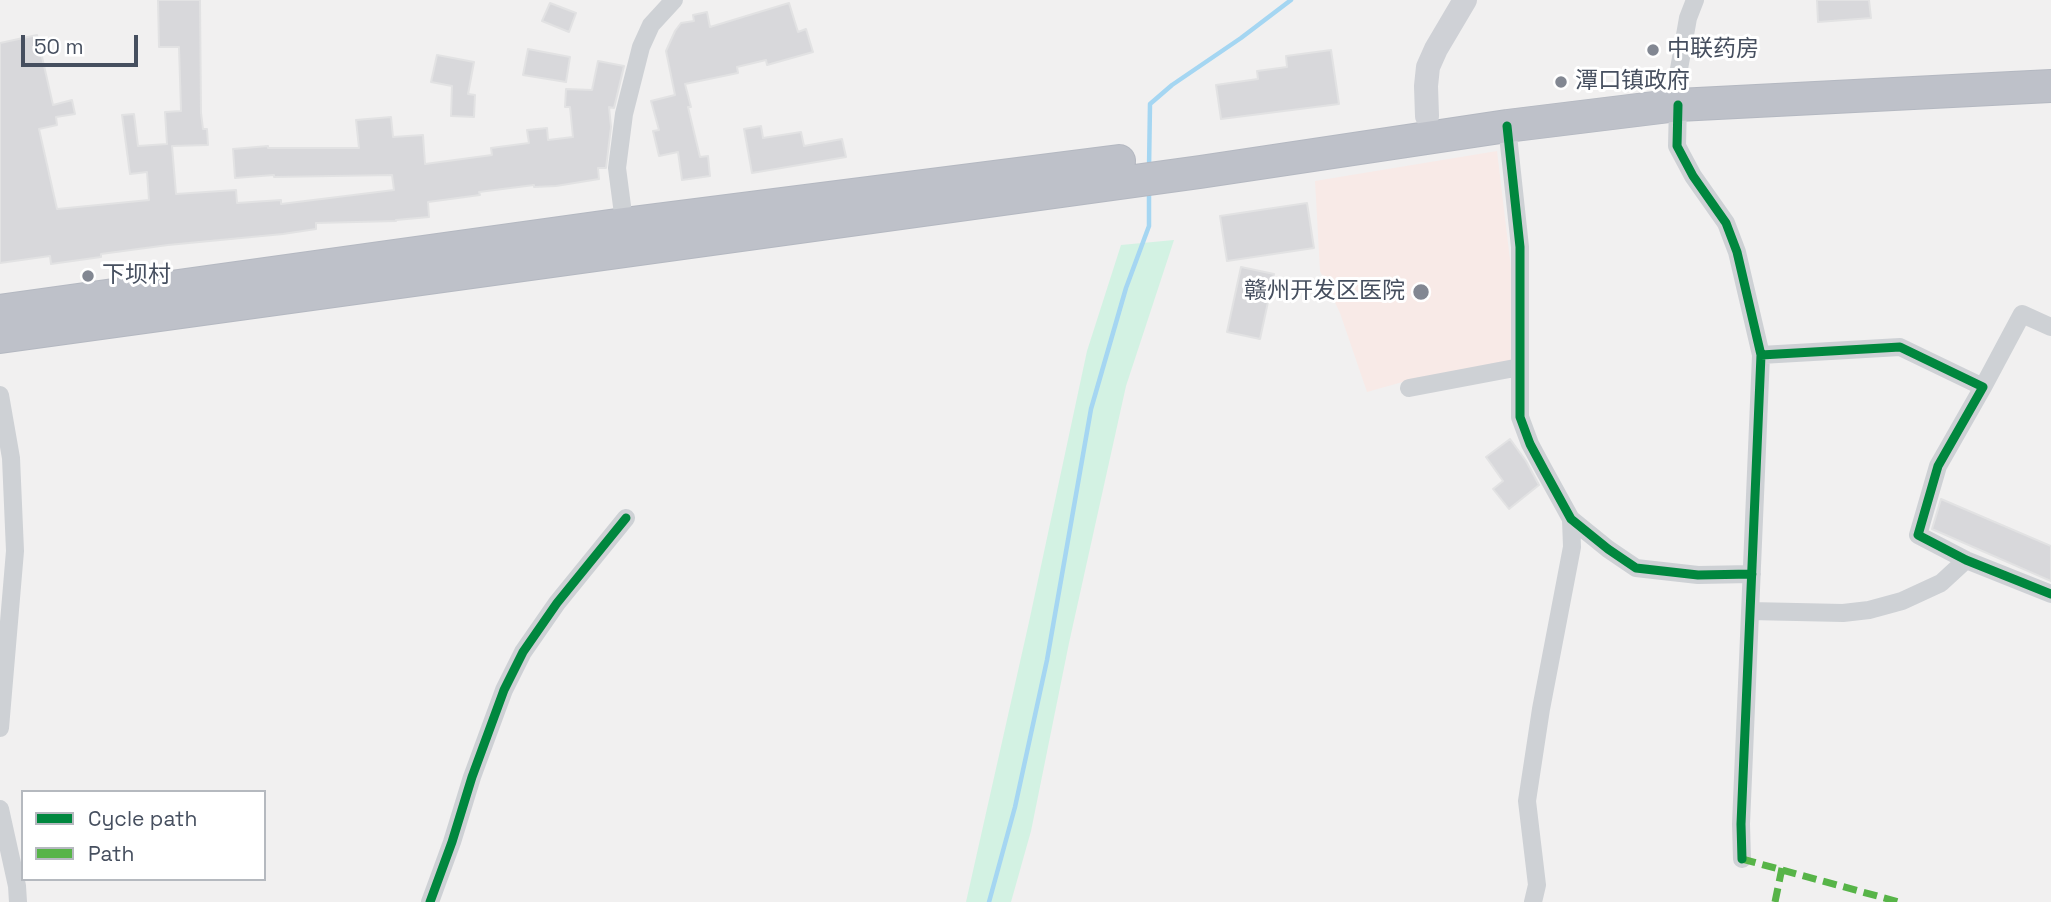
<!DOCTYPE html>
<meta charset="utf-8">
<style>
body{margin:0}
#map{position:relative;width:2051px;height:902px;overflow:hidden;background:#f1f0f0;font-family:"Space Grotesk",sans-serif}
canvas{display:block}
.legend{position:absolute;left:21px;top:790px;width:245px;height:91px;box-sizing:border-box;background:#fff;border:2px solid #b5b9bf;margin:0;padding:9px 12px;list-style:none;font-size:21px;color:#464f5f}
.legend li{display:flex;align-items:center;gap:14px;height:35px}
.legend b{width:35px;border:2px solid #b5b9bf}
.scale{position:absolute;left:21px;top:35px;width:117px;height:32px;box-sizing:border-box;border:4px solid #464f5f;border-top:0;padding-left:9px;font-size:21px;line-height:24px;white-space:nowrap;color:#464f5f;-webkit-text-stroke:5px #fff;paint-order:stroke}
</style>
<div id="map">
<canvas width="2051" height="902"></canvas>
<ul class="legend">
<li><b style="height:9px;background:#00873e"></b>Cycle path</li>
<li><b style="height:9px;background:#57b448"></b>Path</li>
</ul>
<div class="scale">50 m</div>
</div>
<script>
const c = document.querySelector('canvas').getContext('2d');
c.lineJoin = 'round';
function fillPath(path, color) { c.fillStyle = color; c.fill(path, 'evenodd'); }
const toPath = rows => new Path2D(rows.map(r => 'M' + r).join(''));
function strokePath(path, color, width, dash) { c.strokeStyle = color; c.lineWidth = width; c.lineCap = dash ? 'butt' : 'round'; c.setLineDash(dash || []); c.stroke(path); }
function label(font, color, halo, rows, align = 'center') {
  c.font = font + ' "Space Grotesk","Noto Sans SC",sans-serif'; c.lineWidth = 6; c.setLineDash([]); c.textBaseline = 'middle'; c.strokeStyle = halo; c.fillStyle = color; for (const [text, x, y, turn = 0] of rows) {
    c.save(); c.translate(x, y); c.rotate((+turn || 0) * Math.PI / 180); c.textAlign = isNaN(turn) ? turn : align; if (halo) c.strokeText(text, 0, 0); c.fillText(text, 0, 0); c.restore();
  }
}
const medical = toPath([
 [1497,151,1511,268,1513,358,1509,365,1406,381,1367,392,1340,313,1320,271,1315,181]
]);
const green = toPath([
 [1174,240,1126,386,1069,643,1031,831,1011,902,966,902,1029,622,1087,351,1121,245]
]);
const stream = toPath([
 [1149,169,1150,104,1172,85,1241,38,1291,0],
 [989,902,1015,807,1047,660,1091,409,1126,288,1149,226,1149,192]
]);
const building = toPath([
 [158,0,200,0,201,113,203,129,207,129,208,145,172,146,176,194,236,190,237,203,281,200,281,204,394,190,392,175,274,177,274,175,235,178,233,149,268,146,268,148,359,148,356,120,391,117,393,137,423,135,425,164,492,155,491,148,529,143,527,130,547,128,548,140,573,137,570,107,565,107,566,89,592,90,598,61,624,66,614,108,609,107,611,127,606,168,598,168,599,179,556,186,534,187,534,185,479,192,480,195,428,202,429,217,396,220,396,221,316,223,316,229,283,234,168,245,101,254,101,257,51,264,50,256,0,263,0,43,37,35,53,105,72,100,75,114,56,117,57,125,39,129,57,209,149,200,147,172,130,174,122,115,134,114,138,146,167,144,165,112,181,111,179,47,159,47,158,0],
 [1817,0,1869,0,1871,18,1818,22,1817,0],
 [550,3,576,13,569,32,542,21,550,3],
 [789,3,798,32,806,29,813,52,767,65,766,60,737,67,738,73,685,84,691,107,688,107,700,157,708,156,710,176,682,180,678,152,659,156,653,131,659,130,651,101,675,95,666,51,675,31,681,23,694,21,693,15,707,12,710,27,789,3],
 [528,49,570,57,566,82,523,75,528,49],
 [1331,50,1339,104,1221,119,1216,85,1258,79,1257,71,1287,67,1286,56,1331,50],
 [437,55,474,62,468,94,475,95,474,117,451,116,452,86,431,82,437,55],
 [761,126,763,138,801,132,804,146,842,139,846,157,752,173,744,129,761,126],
 [1307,203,1314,248,1227,261,1220,216,1307,203],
 [1241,267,1274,274,1260,339,1227,332,1241,267],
 [1510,439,1526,461,1539,485,1509,509,1493,489,1503,481,1486,457,1510,439],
 [1941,499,2051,546,2051,581,1932,529,1941,499]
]);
const street = toPath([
 [1676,86,1688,18,1695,0],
 [1678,105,1677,146,1693,176,1726,223,1737,252,1761,355,1741,824,1742,859],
 [1507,126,1520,247,1520,417,1530,444,1544,470,1571,519,1608,549,1636,568,1698,575,1752,574],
 [625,229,617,168,624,114,641,47,651,25,674,0],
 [1761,355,1900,347,1983,387,1938,466,1918,535,1966,560,2051,594],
 [1983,387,2022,314,2051,327],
 [1409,388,1520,367],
 [0,395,11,458,15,551,0,728],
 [1750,611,1843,613,1869,610,1902,601,1941,583,1966,560],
 [0,809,17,886,18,902],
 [430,902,452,842,472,777,504,690,523,652,557,603,626,518],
 [1533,902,1537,885,1527,801,1541,709,1572,547,1571,519]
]);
const secondary = toPath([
 [1427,116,1426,86,1428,67,1436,49,1465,0]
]);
const highway = toPath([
 [0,311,624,224,1119,161],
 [0,337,1200,172,1507,126,1678,105,2051,86]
]);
const quiet = toPath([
 [1742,859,1899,902],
 [1775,902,1782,868]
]);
const cycleway = toPath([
 [1678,105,1677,146,1693,176,1726,223,1737,252,1761,355,1741,824,1742,859],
 [1507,126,1520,247,1520,417,1530,444,1544,470,1571,519,1608,549,1636,568,1698,575,1752,574],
 [1761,355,1900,347,1983,387,1938,466,1918,535,1966,560,2051,594],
 [430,902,452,842,472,777,504,690,523,652,557,603,626,518]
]);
const markers = [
 [1653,50,7,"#828792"],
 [1561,82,7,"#828792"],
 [88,276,7,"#828792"],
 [1421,292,9,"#828792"]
];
const poiNames = [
 ["中联药房",1667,50],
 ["潭口镇政府",1575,82],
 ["下坝村",102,276],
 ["赣州开发区医院",1405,292,"right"]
];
fillPath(medical, '#f8eae7');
fillPath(green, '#d3f2e3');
strokePath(stream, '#a5d6f2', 4.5);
fillPath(building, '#d8d8db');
strokePath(building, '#e2e2e3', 2);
strokePath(highway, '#b4b8c1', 34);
strokePath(street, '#ced1d5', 18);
strokePath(secondary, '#cfd1d6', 24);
strokePath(highway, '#bec1c9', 32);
strokePath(quiet, '#57b448', 7, [14, 7]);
strokePath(cycleway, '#00873e', 9);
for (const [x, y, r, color] of markers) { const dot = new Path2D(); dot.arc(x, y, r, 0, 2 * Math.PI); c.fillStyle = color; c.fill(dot); strokePath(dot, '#fff', 2.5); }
label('23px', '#464f5f', '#fff', poiNames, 'left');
</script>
